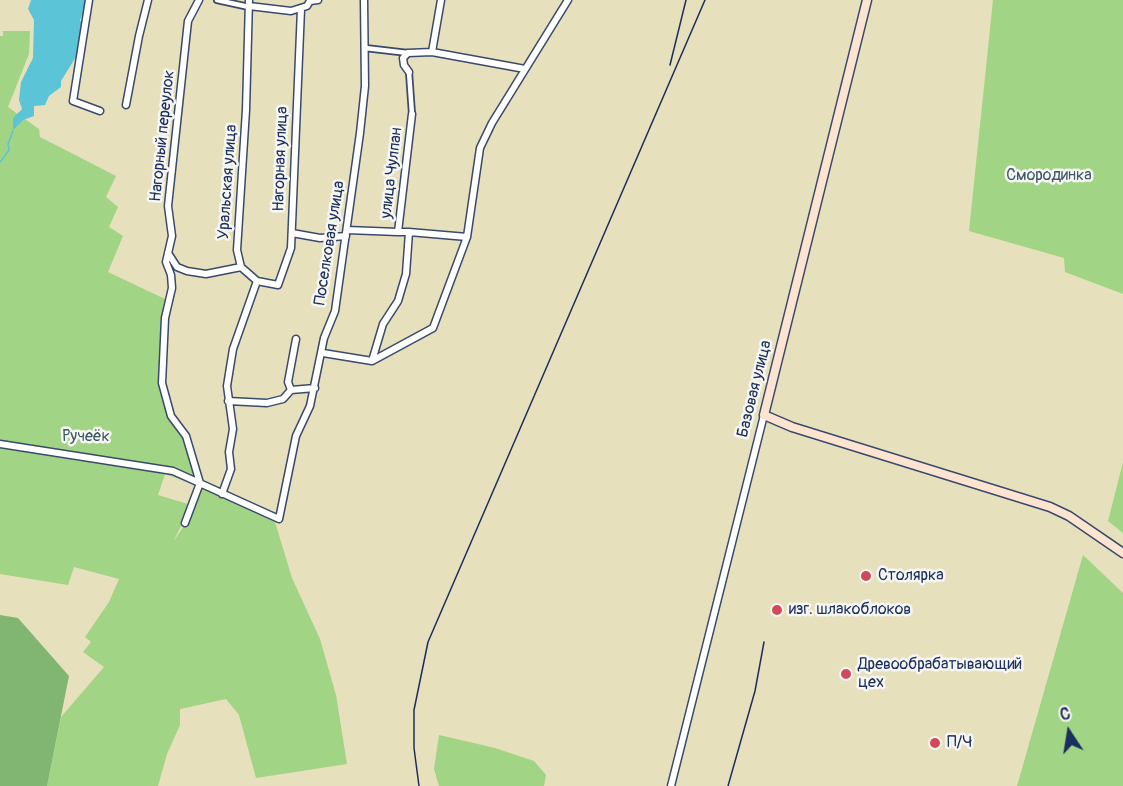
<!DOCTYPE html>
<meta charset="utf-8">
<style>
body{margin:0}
#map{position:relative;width:1123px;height:786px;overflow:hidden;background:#e6e0bc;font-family:Pangolin,sans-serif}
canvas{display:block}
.north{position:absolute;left:1039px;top:702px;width:60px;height:60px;-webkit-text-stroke:4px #f6f6f2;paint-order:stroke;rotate:348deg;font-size:16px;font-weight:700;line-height:24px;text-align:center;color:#1b2f5e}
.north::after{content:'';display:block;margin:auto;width:21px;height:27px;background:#1b2f5e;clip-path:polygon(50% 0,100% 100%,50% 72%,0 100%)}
</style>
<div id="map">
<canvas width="1123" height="786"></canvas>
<div class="north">С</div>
</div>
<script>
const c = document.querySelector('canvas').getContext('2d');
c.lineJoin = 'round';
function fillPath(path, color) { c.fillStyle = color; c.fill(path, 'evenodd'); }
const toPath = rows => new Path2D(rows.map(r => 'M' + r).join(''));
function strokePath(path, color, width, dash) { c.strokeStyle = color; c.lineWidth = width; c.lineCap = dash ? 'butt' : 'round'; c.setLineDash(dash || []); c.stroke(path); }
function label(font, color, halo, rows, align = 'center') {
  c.font = font + ' Pangolin,sans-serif'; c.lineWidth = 5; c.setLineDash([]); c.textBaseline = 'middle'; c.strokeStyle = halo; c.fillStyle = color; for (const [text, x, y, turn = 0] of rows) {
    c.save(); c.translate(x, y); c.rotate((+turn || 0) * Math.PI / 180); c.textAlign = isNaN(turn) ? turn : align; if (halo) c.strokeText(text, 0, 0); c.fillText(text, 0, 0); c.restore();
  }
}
const green = toPath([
 [993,0,1123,0,1123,294,1065,272,1064,258,969,231],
 [3,31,30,31,29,54,8,107,39,129,40,137,116,176,106,197,118,207,109,227,123,236,108,272,165,299,162,384,170,416,186,437,197,480,195,485,165,474,158,495,188,504,183,522,173,542,186,523,195,496,203,487,275,522,292,578,320,639,336,695,347,764,256,778,239,715,226,699,180,709,180,725,167,754,158,786,47,786,61,717,104,667,83,652,91,642,85,637,109,602,119,579,74,567,68,585,0,574,0,36,3,36],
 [1123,462,1123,533,1108,521],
 [1083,555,1123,593,1123,786,1017,786],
 [439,735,495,748,534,761,546,775,544,786,439,786,434,769]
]);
const forest = toPath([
 [0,615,18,618,69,676,47,786,0,786]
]);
const water = toPath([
 [31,0,87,0,87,5,80,20,83,25,78,44,79,52,61,81,61,87,49,96,45,105,34,106,34,116,23,120,13,130,13,118,22,109,19,100,21,82,33,58,34,20,28,9]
]);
const stream = toPath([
 [0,162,9,150,8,144,13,131]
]);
const pedestrian = toPath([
 [217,0,249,7],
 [365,48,408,53],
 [409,72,412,114]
]);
const minor = toPath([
 [89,0,73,101,100,111],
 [249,6,291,11,307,6,310,1,318,0],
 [432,52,441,0],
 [409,72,404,65,403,58,408,53,432,52,525,69],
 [126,105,139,36,148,0],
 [347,230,398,232],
 [409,232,467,237],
 [292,233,320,238,346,236],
 [168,253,177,267,187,271,206,274,241,267],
 [257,281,278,285,291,248,301,9],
 [323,353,372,361,433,328,467,237,480,148,492,123,568,0],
 [372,361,383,324,398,301,406,274,409,232,398,232,412,114],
 [291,390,288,382,296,339],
 [228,401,267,403,283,399,291,390,315,388],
 [0,444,173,471,279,519,296,436,310,406,324,338,335,311,360,133,365,86,364,0],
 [222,494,231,469,229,452,233,429,227,386,233,349,257,281,241,267,237,250,246,110,249,0],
 [185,523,200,483,186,436,171,416,162,383,163,362,165,318,172,288,171,275,166,262,172,236,168,206,188,21,199,0],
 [671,786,764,415]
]);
const secondary = toPath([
 [867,0,764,415,792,427,1050,507,1069,516,1123,553]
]);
const rail = toPath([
 [670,65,686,0],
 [419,786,414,748,414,710,428,642,705,0],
 [728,786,755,691,764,642]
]);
const markers = [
 [866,576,6,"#d1495b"],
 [777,610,6,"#d1495b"],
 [846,674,6,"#d1495b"],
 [935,743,6,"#d1495b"]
];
const streetNames = [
 ["Нагорный переулок",163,136,-84],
 ["Нагорная улица",281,159,-88],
 ["улица Чулпан",392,173,-83],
 ["Уральская улица",228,182,-86],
 ["Поселковая улица",330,243,-81],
 ["Базовая улица",755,389,-76]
];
const parkNames = [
 ["Смородинка",1049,176],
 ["Ручеёк",86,437]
];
const poiNames = [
 ["Столярка",878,576],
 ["изг. шлакоблоков",789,610],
 ["Древообрабатывающий",858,665],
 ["цех",858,683],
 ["П/Ч",947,743]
];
fillPath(green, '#a1d484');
fillPath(forest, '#80b672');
fillPath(water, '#5bc4d7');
strokePath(stream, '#5bc4d7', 1.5);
strokePath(pedestrian, '#394a6c', 8);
strokePath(minor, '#394a6c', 9);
strokePath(secondary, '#394a6c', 11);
strokePath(pedestrian, '#fff', 4.5);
strokePath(minor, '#fff', 6);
strokePath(secondary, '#fde4d1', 8);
strokePath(rail, '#1b2f5e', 1.5);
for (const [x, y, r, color] of markers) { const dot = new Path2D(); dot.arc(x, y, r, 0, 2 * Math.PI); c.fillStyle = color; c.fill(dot); strokePath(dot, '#f6f6f2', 2); }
label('16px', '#1b2f5e', '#f6f6f2', streetNames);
label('16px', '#3c5868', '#f6f6f2', parkNames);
label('16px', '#1b2f5e', '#f6f6f2', poiNames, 'left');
</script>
